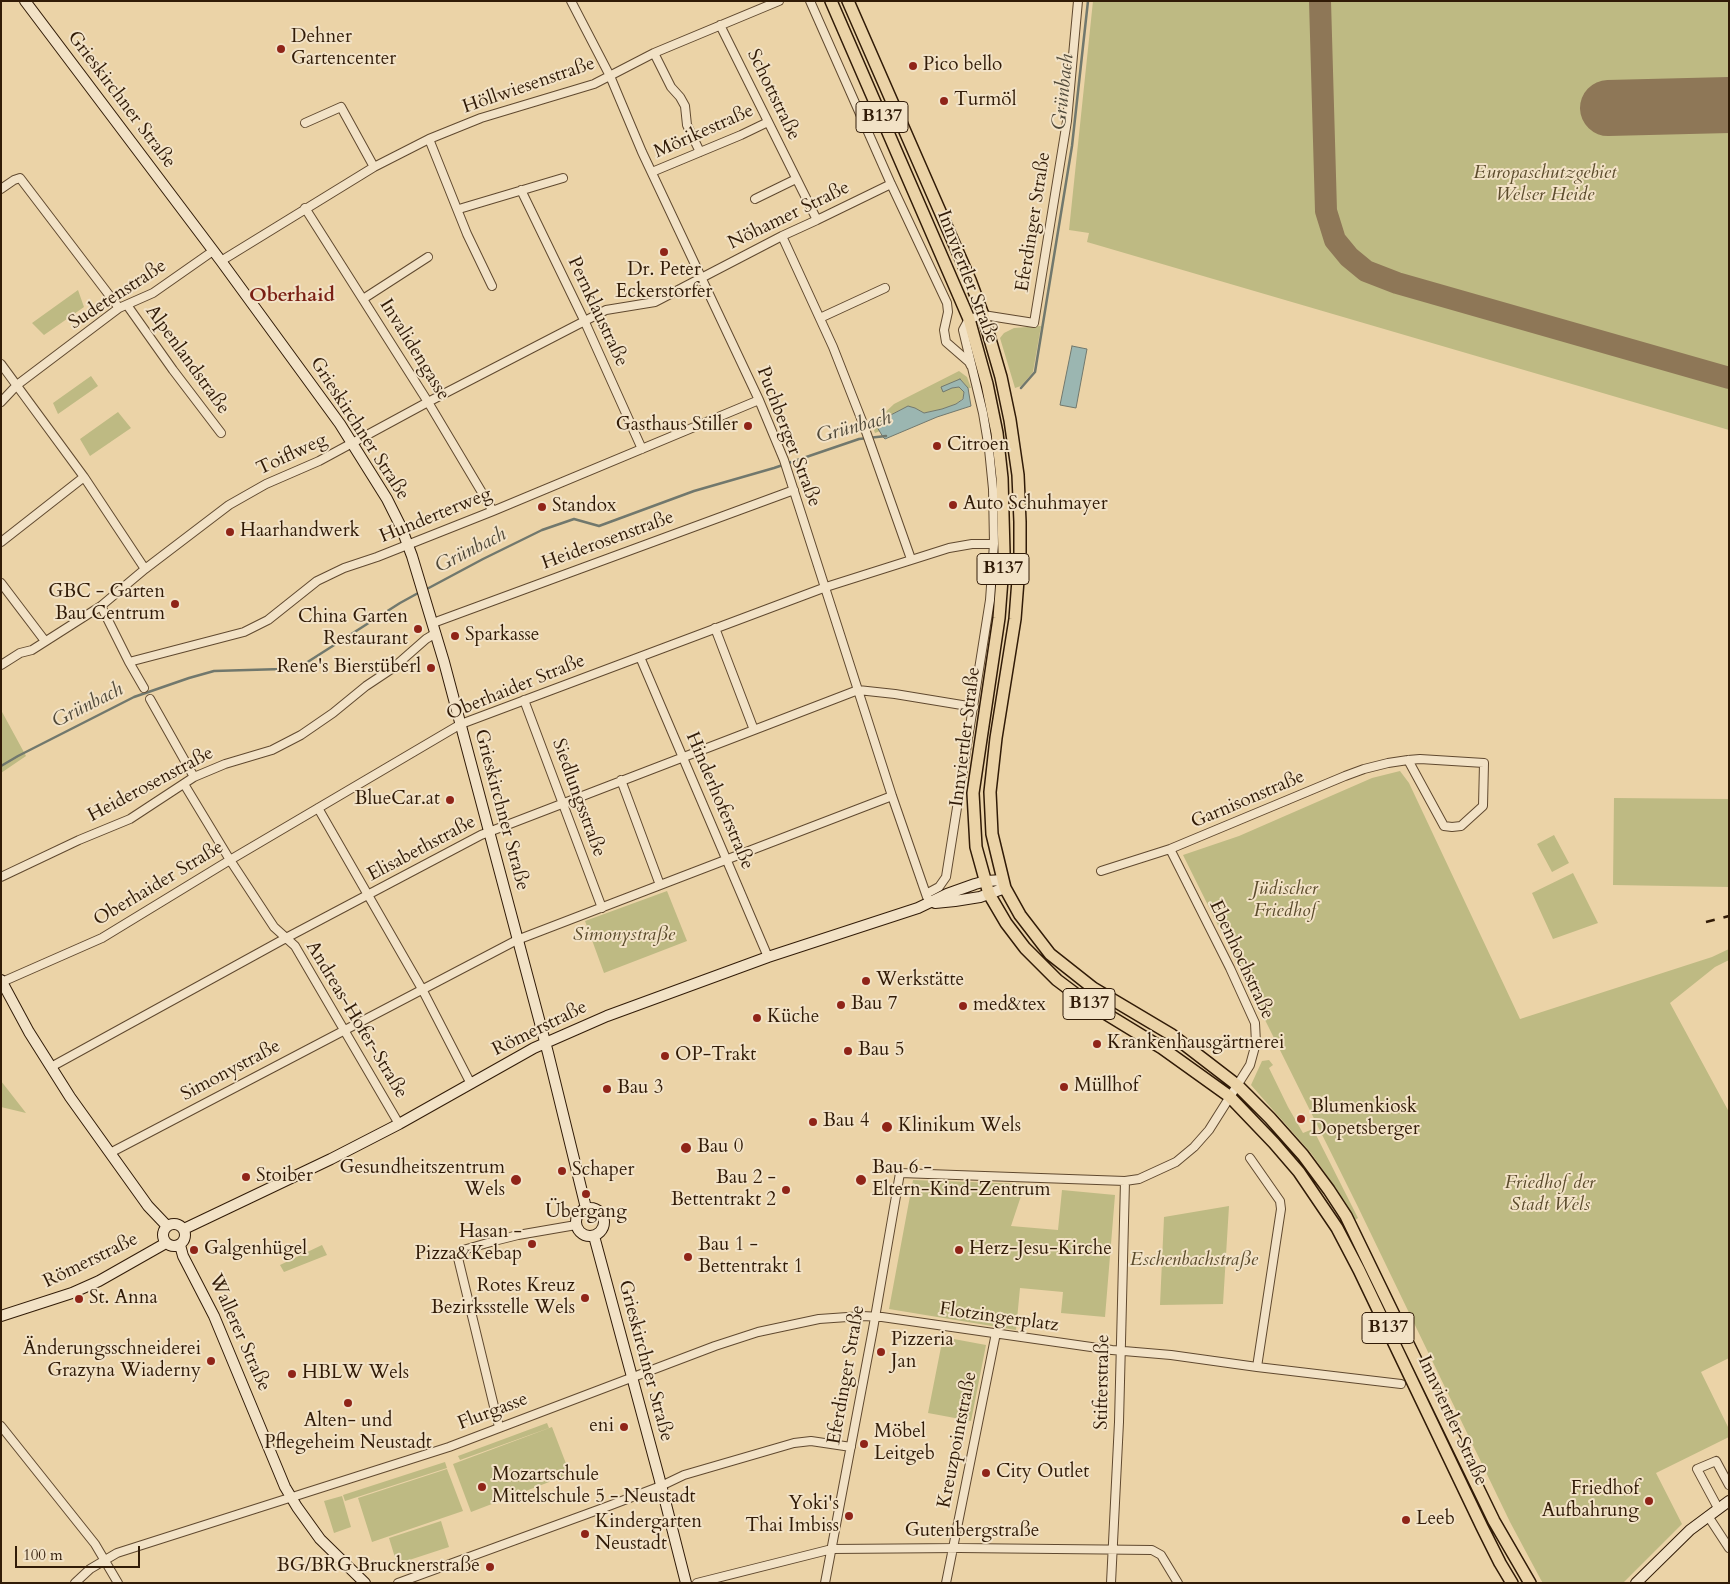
<!DOCTYPE html>
<meta charset="utf-8">
<style>
body{margin:0}
#map{position:relative;width:1730px;height:1584px;overflow:hidden;background:#ebd3a7;font-family:Cardo,serif}
canvas{display:block}
.frame{position:absolute;inset:0;border:2px solid #311b07;pointer-events:none}
.scale{position:absolute;left:15px;top:1546px;width:125px;height:22px;box-sizing:border-box;border:2px solid #311b07;border-top:0;padding-left:6px;font-size:15px;line-height:18px;white-space:nowrap;color:#311b07;-webkit-text-stroke:4px #f2e2c6;paint-order:stroke}
</style>
<div id="map">
<canvas width="1730" height="1584"></canvas>
<div class="frame"></div>
<div class="scale">100 m</div>
</div>
<script>
const c = document.querySelector('canvas').getContext('2d');
c.lineJoin = 'round';
function fillPath(path, color) { c.fillStyle = color; c.fill(path, 'evenodd'); }
const toPath = rows => new Path2D(rows.map(r => 'M' + r).join(''));
function strokePath(path, color, width, dash) { c.strokeStyle = color; c.lineWidth = width; c.lineCap = dash ? 'butt' : 'round'; c.setLineDash(dash || []); c.stroke(path); }
function label(font, color, halo, rows, align = 'center') {
  c.font = font + ' Cardo,serif'; c.lineWidth = 4; c.setLineDash([]); c.textBaseline = 'middle'; c.strokeStyle = halo; c.fillStyle = color; for (const [text, x, y, turn = 0] of rows) {
    c.save(); c.translate(x, y); c.rotate((+turn || 0) * Math.PI / 180); c.textAlign = isNaN(turn) ? turn : align; if (halo) c.strokeText(text, 0, 0); c.fillText(text, 0, 0); c.restore();
  }
}
const green = toPath([
 [1093,1,1729,1,1729,430,1087,242,1089,233,1069,230],
 [78,290,84,307,44,335,32,323],
 [1041,326,1033,372,1021,386,1015,388,1000,338,1004,333,1014,328],
 [959,371,967,377,971,388,968,388,960,379,952,388,959,387,964,392,963,398,956,404,942,409,924,413,915,408,908,406,883,419,877,427,880,431,875,433,872,425,894,404],
 [91,376,98,386,58,414,53,403],
 [118,412,131,428,90,456,80,439],
 [1,710,26,756,1,773],
 [1400,771,1409,783,1520,1019,1712,957,1729,949,1729,960,1715,967,1670,1003,1729,1112,1729,1358,1701,1372,1729,1429,1729,1437,1656,1473,1682,1524,1623,1583,1543,1583,1541,1580,1510,1522,1358,1207,1183,855,1239,836,1372,778],
 [1614,798,1729,799,1729,887,1613,885],
 [1554,835,1569,863,1552,872,1537,844],
 [1573,873,1598,923,1553,939,1532,893],
 [667,891,687,941,604,973,585,921],
 [1269,1060,1273,1065,1269,1068,1288,1107,1303,1133,1313,1129,1358,1218,1355,1220,1333,1184,1311,1153,1251,1085,1262,1061],
 [1,1081,26,1113,1,1107],
 [913,1180,1025,1184,1011,1226,1058,1230,1062,1190,1115,1195,1105,1317,1061,1313,1063,1292,1020,1288,1016,1330,889,1309],
 [1229,1206,1223,1304,1160,1305,1164,1217],
 [322,1245,327,1255,284,1272,280,1265],
 [943,1337,986,1345,971,1421,928,1413],
 [547,1423,549,1428,460,1460,458,1456],
 [552,1427,570,1474,471,1512,453,1464],
 [445,1462,447,1468,345,1501,343,1495],
 [447,1469,463,1511,372,1542,358,1498],
 [342,1496,351,1527,334,1533,324,1501],
 [441,1521,449,1547,397,1564,389,1538]
]);
const water = toPath([
 [1072,346,1087,349,1076,408,1060,405,1072,346],
 [960,379,968,388,971,406,937,417,885,439,883,437,877,427,883,419,908,406,915,408,924,413,942,409,956,404,963,399,964,392,959,387,952,388,943,392,941,387,960,379]
]);
const stream = toPath([
 [1021,388,1035,372,1072,146,1088,1],
 [425,590,483,559,542,530,574,519,599,526,694,491,774,468,859,439,886,436],
 [1,766,18,756,134,697,189,678,214,671,282,669,306,663,400,603,420,592]
]);
const taxiway = toPath([
 [1320,1,1326,211,1335,240,1349,257,1366,271,1397,283,1729,378]
]);
const runway = toPath([
 [1608,108,1729,105]
]);
const street = toPath([
 [571,1,610,76,642,152,759,400,784,460,892,796,927,897],
 [810,1,891,184,947,303,948,312,944,330,946,342,969,362,971,366],
 [720,25,817,220],
 [654,53,671,87,680,97,685,106,687,125,700,152],
 [305,123,341,107,374,167],
 [429,139,467,234,492,286],
 [652,172,741,135,768,122],
 [1,189,14,180,20,178,119,308],
 [521,190,584,320,642,449],
 [755,199,796,179],
 [305,208,428,402,493,511],
 [459,209,563,178],
 [782,236,833,347,864,426,911,559],
 [221,261,374,167,429,139,481,118,594,84,654,53,779,1],
 [363,299,428,257],
 [127,305,173,370,221,433],
 [820,318,885,288],
 [1,364,84,477,145,569],
 [1,402,17,385,111,314,119,308,153,293,213,251],
 [1,542,84,477],
 [1,583,45,641],
 [101,606,129,662,144,688],
 [433,623,794,490],
 [715,628,754,730],
 [640,657,768,957],
 [129,662,244,632,268,620,317,581,344,568,377,557,493,511,759,400],
 [1,665,20,653,32,650,101,606,145,569,229,505,266,484,319,461,428,402,606,310,655,302,782,236,817,220,891,184],
 [150,699,194,777],
 [524,700,602,908],
 [621,780,660,885],
 [184,784,230,860,274,927,295,946,399,1124],
 [318,808,422,989,471,1084],
 [1101,871,1170,849,1345,776,1364,769,1388,763,1408,760,1420,759,1484,763,1483,806,1461,826,1452,827,1444,826,1408,760],
 [1,877,79,840,130,819,194,777,225,764,272,750,301,735,333,713,366,686,393,668,426,639,436,633],
 [926,894,939,887,946,877,990,600,994,544,993,489,989,449,983,413,963,330,969,319,983,315,1034,323,1067,121,1078,1],
 [2,982,102,938,230,860,461,724,826,587,949,548,972,544,994,544],
 [51,1067,286,938,481,835,858,690,895,694,974,707],
 [110,1153,517,940,892,796],
 [1250,1158,1280,1201,1281,1209,1257,1367],
 [1,1426,95,1544,118,1583],
 [499,1427,458,1258,463,1250,498,1240,518,1235,576,1225],
 [1718,1508,1697,1469,1716,1461,1729,1485],
 [1708,1516,1729,1548],
 [75,1583,90,1569,117,1553,449,1447,715,1346,758,1332,819,1319,862,1316,882,1317,1112,1350,1171,1355,1257,1367,1401,1384],
 [398,1583,606,1507,661,1486,684,1475,794,1443,811,1441,851,1447],
 [697,1583,832,1549,959,1548,1152,1550,1161,1555,1178,1583],
 [825,1583,873,1329,900,1173,1125,1181,1139,1179,1176,1162,1194,1147,1209,1130,1250,1065,1256,1043,1255,1023,1230,968,1170,849],
 [946,1583,996,1333],
 [1111,1583,1119,1422,1125,1181]
]);
const secondary = toPath([
 [25,1,221,261,340,424,387,499,401,527,412,556,444,662,548,1053,586,1208],
 [935,903,955,901,980,897,1005,888],
 [1,980,29,1032,70,1097,148,1206,167,1226],
 '576 1222a14 14 0 1 1 28 0a14 14 0 1 1-28 0Z',
 '163 1235a11 11 0 1 1 22 0a11 11 0 1 1-22 0Z',
 [184,1229,331,1159,399,1124,534,1048,607,1016,768,957,918,908,947,894,975,884,986,881,1003,880],
 [594,1236,659,1477,686,1583],
 [180,1245,183,1256,214,1316,285,1487,297,1507,320,1539,365,1583],
 [1,1316,72,1293,99,1281,166,1243],
 [1636,1583,1690,1530,1729,1501]
]);
const primary = toPath([
 [831,1,969,319,987,384,997,433,1002,478,1004,553,999,618,973,793,976,847,989,894,1006,923,1025,948,1057,980,1085,1001,1162,1048,1229,1096,1274,1143,1299,1172,1337,1228,1359,1270,1482,1527,1500,1563,1512,1583],
 [848,1,970,280,983,315,1001,377,1010,420,1018,475,1020,522,1020,554,1015,619,996,738,990,792,992,834,1005,888,1020,915,1050,954,1093,988,1172,1035,1237,1085,1270,1118,1303,1155,1329,1190,1346,1216,1494,1521,1530,1583]
]);
const rail = toPath([
 [1706,922,1729,916]
]);
const markers = [
 [281,49,5,"#8f2418"],
 [913,66,5,"#8f2418"],
 [944,101,5,"#8f2418"],
 [664,252,5,"#8f2418"],
 [748,426,5,"#8f2418"],
 [937,446,5,"#8f2418"],
 [953,505,5,"#8f2418"],
 [542,507,5,"#8f2418"],
 [230,532,5,"#8f2418"],
 [175,604,5,"#8f2418"],
 [418,629,5,"#8f2418"],
 [455,636,5,"#8f2418"],
 [431,668,5,"#8f2418"],
 [450,800,5,"#8f2418"],
 [866,981,5,"#8f2418"],
 [841,1005,5,"#8f2418"],
 [963,1006,5,"#8f2418"],
 [757,1018,5,"#8f2418"],
 [1097,1044,5,"#8f2418"],
 [848,1051,5,"#8f2418"],
 [665,1056,5,"#8f2418"],
 [1064,1087,5,"#8f2418"],
 [607,1089,5,"#8f2418"],
 [1301,1119,5,"#8f2418"],
 [813,1122,5,"#8f2418"],
 [887,1127,6,"#8f2418"],
 [686,1148,6,"#8f2418"],
 [562,1171,5,"#8f2418"],
 [246,1177,5,"#8f2418"],
 [516,1180,6,"#8f2418"],
 [861,1180,6,"#8f2418"],
 [786,1190,5,"#8f2418"],
 [586,1194,5,"#8f2418"],
 [532,1244,5,"#8f2418"],
 [194,1250,5,"#8f2418"],
 [959,1250,5,"#8f2418"],
 [688,1257,5,"#8f2418"],
 [585,1298,5,"#8f2418"],
 [79,1299,5,"#8f2418"],
 [881,1352,5,"#8f2418"],
 [211,1361,5,"#8f2418"],
 [292,1374,5,"#8f2418"],
 [348,1403,5,"#8f2418"],
 [624,1427,5,"#8f2418"],
 [864,1444,5,"#8f2418"],
 [986,1473,5,"#8f2418"],
 [482,1487,5,"#8f2418"],
 [1649,1501,5,"#8f2418"],
 [849,1516,5,"#8f2418"],
 [1406,1520,5,"#8f2418"],
 [585,1534,5,"#8f2418"],
 [490,1567,5,"#8f2418"]
];
const shields = [
 [882,117,52],
 [1003,569,52],
 [1089,1004,52],
 [1388,1328,52]
];
const shieldNames = [
 ["B137",882,117],
 ["B137",1003,569],
 ["B137",1089,1004],
 ["B137",1388,1328]
];
const poiNames = [
 ["Dehner",291,38],
 ["Gartencenter",291,60],
 ["Pico bello",923,66],
 ["Turmöl",954,101],
 ["Dr. Peter",664,271,"center"],
 ["Eckerstorfer",664,293,"center"],
 ["Gasthaus Stiller",738,426,"right"],
 ["Citroen",947,446],
 ["Auto Schuhmayer",963,505],
 ["Standox",552,507],
 ["Haarhandwerk",240,532],
 ["GBC - Garten",165,593,"right"],
 ["Bau Centrum",165,615,"right"],
 ["China Garten",408,618,"right"],
 ["Restaurant",408,640,"right"],
 ["Sparkasse",465,636],
 ["Rene's Bierstüberl",421,668,"right"],
 ["BlueCar.at",440,800,"right"],
 ["Werkstätte",876,981],
 ["Bau 7",851,1005],
 ["med&tex",973,1006],
 ["Küche",767,1018],
 ["Krankenhausgärtnerei",1107,1044],
 ["Bau 5",858,1051],
 ["OP-Trakt",675,1056],
 ["Müllhof",1074,1087],
 ["Bau 3",617,1089],
 ["Blumenkiosk",1311,1108],
 ["Dopetsberger",1311,1130],
 ["Bau 4",823,1122],
 ["Klinikum Wels",898,1127],
 ["Bau 0",697,1148],
 ["Gesundheitszentrum",505,1169,"right"],
 ["Wels",505,1191,"right"],
 ["Bau 6 -",872,1169],
 ["Eltern-Kind-Zentrum",872,1191],
 ["Schaper",572,1171],
 ["Stoiber",256,1177],
 ["Bau 2 -",776,1179,"right"],
 ["Bettentrakt 2",776,1201,"right"],
 ["Übergang",586,1213,"center"],
 ["Hasan -",522,1233,"right"],
 ["Pizza&Kebap",522,1255,"right"],
 ["Bau 1 -",698,1246],
 ["Bettentrakt 1",698,1268],
 ["Galgenhügel",204,1250],
 ["Herz-Jesu-Kirche",969,1250],
 ["Rotes Kreuz",575,1287,"right"],
 ["Bezirksstelle Wels",575,1309,"right"],
 ["St. Anna",89,1299],
 ["Pizzeria",891,1341],
 ["Jan",891,1363],
 ["Änderungsschneiderei",201,1350,"right"],
 ["Grazyna Wiaderny",201,1372,"right"],
 ["HBLW Wels",302,1374],
 ["Alten- und",348,1422,"center"],
 ["Pflegeheim Neustadt",348,1444,"center"],
 ["eni",614,1427,"right"],
 ["Möbel",874,1433],
 ["Leitgeb",874,1455],
 ["City Outlet",996,1473],
 ["Mozartschule",492,1476],
 ["Mittelschule 5 - Neustadt",492,1498],
 ["Friedhof",1639,1490,"right"],
 ["Aufbahrung",1639,1512,"right"],
 ["Yoki's",839,1505,"right"],
 ["Thai Imbiss",839,1527,"right"],
 ["Leeb",1416,1520],
 ["Kindergarten",595,1523],
 ["Neustadt",595,1545],
 ["BG/BRG Brucknerstraße",480,1567,"right"]
];
const streetNames = [
 ["Höllwiesenstraße",529,86,-19],
 ["Schottstraße",773,95,64],
 ["Grieskirchner Straße",121,100,53],
 ["Mörikestraße",704,132,-24],
 ["Nöhamer Straße",789,216,-26],
 ["Eferdinger Straße",1034,222,-81],
 ["Innviertler Straße",967,277,69],
 ["Sudetenstraße",118,295,-33],
 ["Pernklaustraße",597,312,65],
 ["Invalidengasse",414,350,58],
 ["Alpenlandstraße",187,360,54],
 ["Grieskirchner Straße",359,429,57],
 ["Puchberger Straße",788,437,69],
 ["Toiflweg",292,455,-25],
 ["Hunderterweg",436,516,-22],
 ["Heiderosenstraße",608,541,-20],
 ["Oberhaider Straße",516,688,-22],
 ["Innviertler Straße",966,737,-83],
 ["Heiderosenstraße",151,785,-28],
 ["Siedlungsstraße",578,798,70],
 ["Garnisonstraße",1248,800,-23],
 ["Hinderhoferstraße",719,801,67],
 ["Grieskirchner Straße",501,810,75],
 ["Elisabethstraße",422,849,-28],
 ["Oberhaider Straße",159,884,-31],
 ["Ebenhochstraße",1241,960,65],
 ["Andreas-Hofer-Straße",356,1020,59],
 ["Römerstraße",540,1029,-26],
 ["Simonystraße",231,1071,-28],
 ["Römerstraße",91,1261,-26],
 ["Flotzingerplatz",999,1318,8],
 ["Wallerer Straße",239,1333,66],
 ["Grieskirchner Straße",645,1361,75],
 ["Eferdinger Straße",847,1375,-80],
 ["Stifterstraße",1103,1382,-89],
 ["Flurgasse",493,1412,-21],
 ["Innviertler Straße",1452,1421,65],
 ["Kreuzpointstraße",958,1440,-79],
 ["Gutenbergstraße",972,1532]
];
const parkNames = [
 ["Europaschutzgebiet",1545,174],
 ["Welser Heide",1545,196],
 ["Jüdischer",1285,890],
 ["Friedhof",1285,912],
 ["Simonystraße",624,936],
 ["Friedhof der",1550,1184],
 ["Stadt Wels",1550,1206],
 ["Eschenbachstraße",1194,1261]
];
const waterNames = [
 ["Grünbach",1064,92,-84],
 ["Grünbach",854,428,-15],
 ["Grünbach",471,551,-27],
 ["Grünbach",88,706,-27]
];
const neighbourhoodNames = [
 ["Oberhaid",292,296]
];
fillPath(green, '#beba83');
fillPath(water, '#9bb6b1');
strokePath(water, '#71786d', 1);
strokePath(stream, '#71786d', 2.5);
strokePath(taxiway, '#8e7757', 22);
strokePath(runway, '#8e7757', 56);
strokePath(street, '#60492f', 10);
strokePath(secondary, '#311b07', 12);
strokePath(primary, '#311b07', 14);
strokePath(street, '#f2e2c6', 8);
strokePath(secondary, '#f2e2c6', 10);
strokePath(primary, '#ebd3a7', 11);
strokePath(rail, '#311b07', 2.5, [9, 9]);
for (const [x, y, r, color] of markers) { const dot = new Path2D(); dot.arc(x, y, r, 0, 2 * Math.PI); c.fillStyle = color; c.fill(dot); strokePath(dot, '#f2e2c6', 2); }
for (const [x, y, w] of shields) { const box = new Path2D(); box.roundRect(x - w / 2, y - 15.5, w, 31, 4); c.fillStyle = '#f2e2c6'; c.fill(box); strokePath(box, '#311b07', 1); }
label('bold 18px', '#311b07', null, shieldNames);
label('19px', '#311b07', '#f2e2c6', poiNames, 'left');
label('19px', '#311b07', '#f2e2c6', streetNames);
label('italic 19px', '#5b4b2c', '#f2e2c6', parkNames);
label('italic 20px', '#514a3a', '#f2e2c6', waterNames);
label('bold 20px', '#7a1f14', '#f2e2c6', neighbourhoodNames);
</script>
